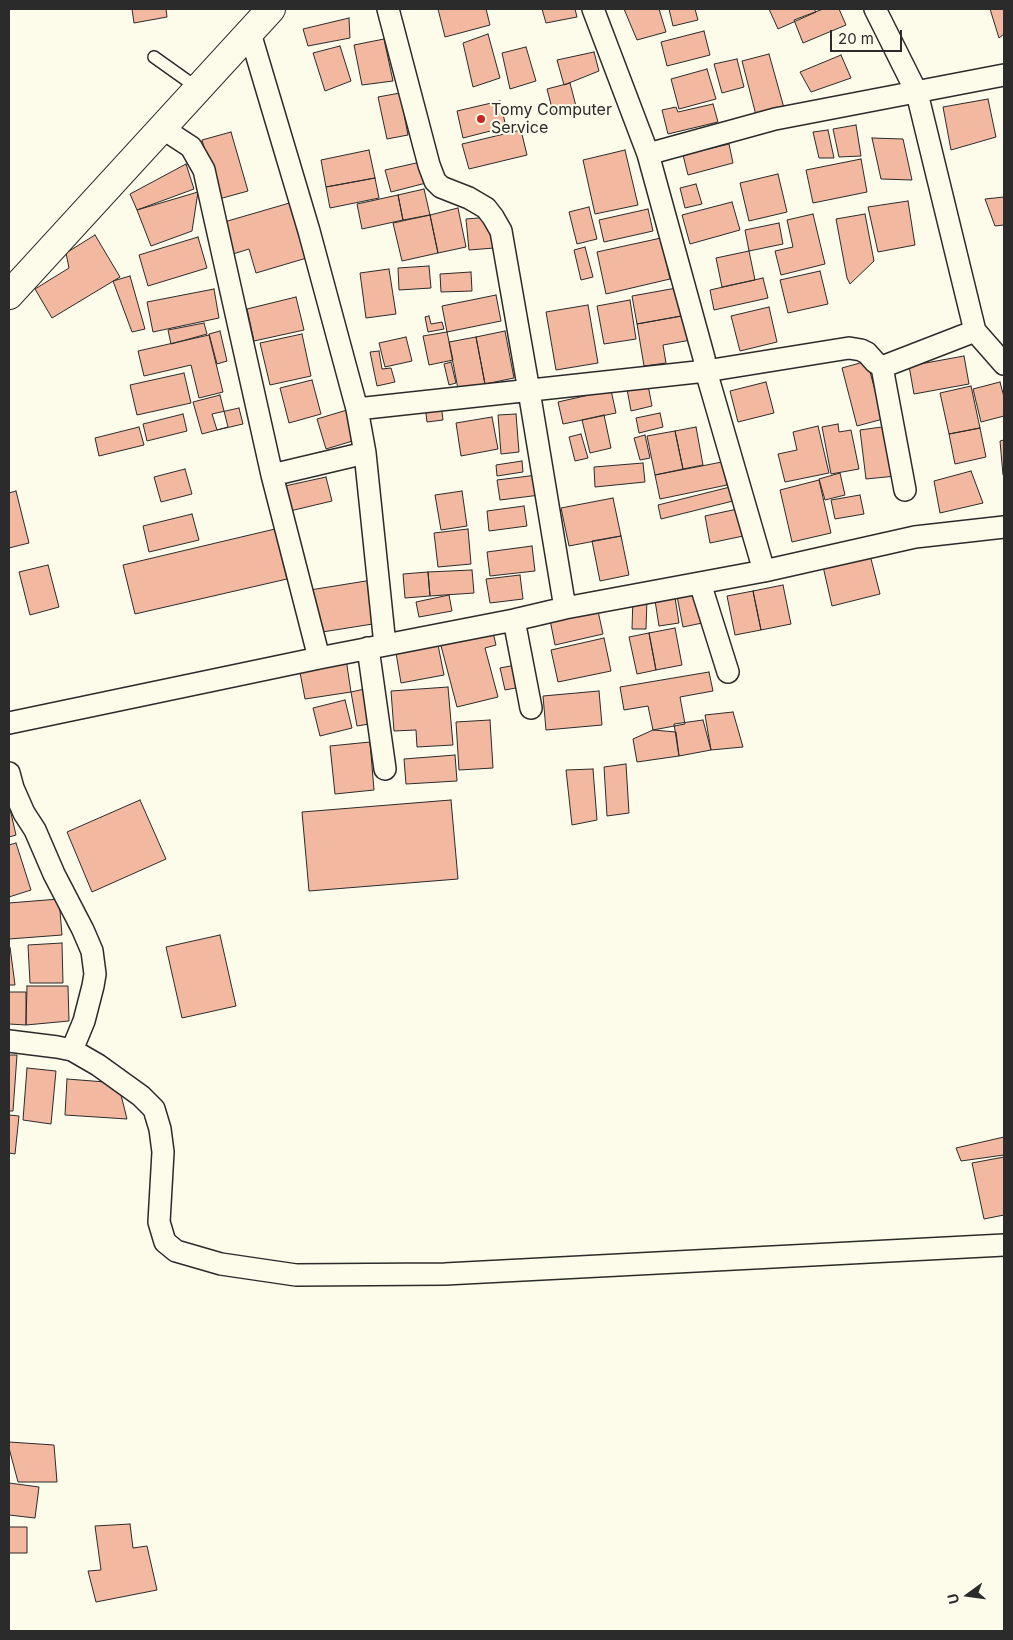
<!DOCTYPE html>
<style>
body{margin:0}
#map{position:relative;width:1013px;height:1640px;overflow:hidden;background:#fdfbea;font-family:Inter,sans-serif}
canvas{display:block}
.frame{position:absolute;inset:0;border:10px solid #2b2b2b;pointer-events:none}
.north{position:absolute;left:943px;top:1570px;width:50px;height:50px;-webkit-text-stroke:4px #fdfbea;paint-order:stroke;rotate:256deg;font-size:14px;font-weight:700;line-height:20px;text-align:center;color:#2b2b2b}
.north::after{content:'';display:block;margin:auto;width:18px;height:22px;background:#2b2b2b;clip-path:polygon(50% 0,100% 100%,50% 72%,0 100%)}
.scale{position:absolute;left:830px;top:30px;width:72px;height:22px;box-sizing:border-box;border:2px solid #2b2b2b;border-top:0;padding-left:6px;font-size:15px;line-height:18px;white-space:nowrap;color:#2b2b2b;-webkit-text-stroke:4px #fdfbea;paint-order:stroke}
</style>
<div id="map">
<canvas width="1013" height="1640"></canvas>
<div class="frame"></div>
<div class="north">U</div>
<div class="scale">20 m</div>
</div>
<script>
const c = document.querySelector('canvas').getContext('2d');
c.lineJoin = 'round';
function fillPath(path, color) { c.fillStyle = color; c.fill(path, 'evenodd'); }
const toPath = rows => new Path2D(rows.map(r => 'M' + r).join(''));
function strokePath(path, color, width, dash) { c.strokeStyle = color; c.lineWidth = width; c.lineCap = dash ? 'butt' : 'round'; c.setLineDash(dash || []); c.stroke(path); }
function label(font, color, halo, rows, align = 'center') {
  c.font = font + ' Inter,sans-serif'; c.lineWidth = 4; c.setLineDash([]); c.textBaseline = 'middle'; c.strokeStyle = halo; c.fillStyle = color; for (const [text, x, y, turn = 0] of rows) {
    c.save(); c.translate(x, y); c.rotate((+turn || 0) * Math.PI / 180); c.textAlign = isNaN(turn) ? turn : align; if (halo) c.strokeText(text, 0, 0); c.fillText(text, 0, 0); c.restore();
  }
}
const building = toPath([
 [132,9,166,9,167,17,134,23,132,9],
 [438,9,486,9,490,25,445,37,438,9],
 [542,9,575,9,577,17,546,23,542,9],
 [624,9,659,9,666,32,637,40,624,9],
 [669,9,695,9,698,20,673,26,669,9],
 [769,9,814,9,816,12,778,29,769,9],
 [823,9,839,9,846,25,803,43,794,20,823,9],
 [990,9,1004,9,1004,34,999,38,990,9],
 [349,18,350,38,308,46,303,29,349,18],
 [704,31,710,55,667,66,661,42,704,31],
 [488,34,500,78,473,87,463,43,488,34],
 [384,39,393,81,362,85,354,45,384,39],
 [340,46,351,81,325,91,313,53,340,46],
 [526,47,536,81,510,89,502,53,526,47],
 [594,52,599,71,564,85,557,60,594,52],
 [769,54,784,108,756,115,742,61,769,54],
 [841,55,851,78,811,92,800,72,841,55],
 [737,59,744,87,722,93,714,64,737,59],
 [707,69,716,99,679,109,671,79,707,69],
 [570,83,577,110,554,116,547,89,570,83],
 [400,93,408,135,387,139,378,97,400,93],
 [988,99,996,137,951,150,943,107,988,99],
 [500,101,506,127,463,138,457,111,500,101],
 [713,104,718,122,668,134,662,110,676,107,678,112,713,104],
 [856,125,861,156,839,157,833,129,856,125],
 [521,130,527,155,469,169,462,144,521,130],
 [828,130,834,158,819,158,813,132,828,130],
 [231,132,248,191,219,199,202,140,231,132],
 [872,138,903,139,912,180,881,179,872,138],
 [729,144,733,163,688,175,683,155,729,144],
 [369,150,375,178,326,187,321,160,369,150],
 [625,150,638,205,595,214,583,160,625,150],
 [861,159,867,192,813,203,806,170,861,159],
 [425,161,430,182,391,192,385,170,425,161],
 [186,164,194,189,137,210,130,194,186,164],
 [778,174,787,212,749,221,740,183,778,174],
 [375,178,379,198,330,208,326,187,375,178],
 [696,184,702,204,685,208,680,188,696,184],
 [424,189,430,215,403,220,398,195,424,189],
 [198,192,192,231,151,246,137,210,198,192],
 [398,195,403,220,362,229,357,204,398,195],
 [1004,197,1004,225,995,226,985,199,1004,197],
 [908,201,915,245,878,252,868,207,908,201],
 [293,202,310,257,256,273,249,249,217,259,207,227,293,202],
 [732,202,740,230,690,244,682,215,732,202],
 [589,207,597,239,577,244,569,212,589,207],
 [458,208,466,247,438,253,430,215,458,208],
 [648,209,653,231,604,242,599,220,648,209],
 [813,214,825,264,781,275,775,251,793,247,787,220,813,214],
 [865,214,874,261,850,284,847,278,836,219,865,214],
 [430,215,438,253,402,261,393,223,430,215],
 [490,217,494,248,469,250,466,219,490,217],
 [779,223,783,244,749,251,745,230,779,223],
 [95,235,120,277,52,318,35,289,69,268,66,253,95,235],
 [198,237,207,268,148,286,139,255,198,237],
 [661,238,670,279,606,294,597,252,661,238],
 [585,247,593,277,581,280,574,250,585,247],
 [749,251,755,280,722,287,716,258,749,251],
 [429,266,431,288,399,290,398,268,429,266],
 [389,269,396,314,366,318,360,273,389,269],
 [820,271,828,304,788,313,780,280,820,271],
 [471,272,472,291,441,292,440,274,471,272],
 [130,276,145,329,132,332,113,281,130,276],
 [763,278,768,298,714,310,710,290,763,278],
 [682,287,687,315,637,324,632,296,682,287],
 [214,289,219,318,153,332,147,302,214,289],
 [496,295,501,321,447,332,442,306,496,295],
 [296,297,304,330,254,341,247,309,296,297],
 [630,300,636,339,604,344,597,306,630,300],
 [588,305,598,363,556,370,546,312,588,305],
 [769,307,777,342,740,351,731,316,769,307],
 [687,315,691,340,663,345,666,363,644,366,637,324,687,315],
 [429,316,431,324,442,322,444,329,428,332,425,317,429,316],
 [204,323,207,334,171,344,168,330,204,323],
 [220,331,227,361,217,364,209,334,220,331],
 [505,331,514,378,485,384,476,337,505,331],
 [447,332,453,360,429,365,423,336,447,332],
 [302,334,311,376,270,385,260,343,302,334],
 [209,335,223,392,199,398,191,365,144,376,138,351,209,335],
 [406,337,412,361,385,367,379,343,406,337],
 [476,337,485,384,458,389,449,342,476,337],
 [379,351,382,369,391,368,395,382,377,386,370,352,379,351],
 [964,356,969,384,914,394,909,366,964,356],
 [867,361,883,419,857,426,842,368,867,361],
 [451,362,456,383,449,385,444,364,451,362],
 [184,373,191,403,137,415,130,385,184,373],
 [312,380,321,414,289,423,280,388,312,380],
 [766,382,774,413,738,422,730,391,766,382],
 [1000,382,1004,397,1004,416,981,422,973,389,1000,382],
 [648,385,652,406,631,411,627,389,648,385],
 [971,386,980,428,949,434,940,393,971,386],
 [611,390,616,413,563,424,558,402,611,390],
 [220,395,228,427,202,434,193,402,220,395],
 [441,404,443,420,427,422,425,405,441,404],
 [239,408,243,424,217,430,212,414,239,408],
 [347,410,356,440,326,449,317,419,347,410],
 [660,413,663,427,639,433,636,418,660,413],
 [183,414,187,431,147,441,143,424,183,414],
 [516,414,519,452,501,454,498,415,516,414],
 [604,415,611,448,590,453,582,420,604,415],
 [492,417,498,449,461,456,456,423,492,417],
 [838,424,839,432,851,430,859,469,831,474,822,427,838,424],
 [818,426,829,473,785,482,778,454,797,450,793,432,818,426],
 [889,426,896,476,866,479,860,430,889,426],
 [139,427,144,445,99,456,95,438,139,427],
 [696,427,703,465,683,469,675,431,696,427],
 [980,428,986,457,955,464,949,434,980,428],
 [675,431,683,469,655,475,647,436,675,431],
 [581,434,588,458,575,461,569,437,581,434],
 [645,435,650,458,640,460,634,438,645,435],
 [1004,440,1004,475,1003,475,1000,441,1004,440],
 [522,461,523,472,497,476,496,465,522,461],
 [722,462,727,485,660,499,655,475,722,462],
 [643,463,645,482,595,487,594,467,643,463],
 [185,469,192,494,161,502,154,477,185,469],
 [971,471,983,503,940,513,934,481,971,471],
 [840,473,845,495,825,500,819,479,840,473],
 [537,475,540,495,500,500,497,480,537,475],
 [326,477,332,501,290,511,285,486,326,477],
 [819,480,831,533,792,542,780,490,819,480],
 [734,486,737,500,661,519,658,505,734,486],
 [16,491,29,543,9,548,9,493,16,491],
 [462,491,467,526,441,530,435,495,462,491],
 [860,495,864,514,835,519,831,500,860,495],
 [613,498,621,536,569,546,561,508,613,498],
 [524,506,527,526,489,531,487,511,524,506],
 [742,508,748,535,710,543,705,516,742,508],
 [192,514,199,540,149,552,143,526,192,514],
 [275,529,287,579,135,614,123,565,275,529],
 [468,529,471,564,438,567,434,533,468,529],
 [621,536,629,575,600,581,592,541,621,536],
 [532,546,535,571,490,576,487,552,532,546],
 [869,551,880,594,832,606,822,562,869,551],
 [48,565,59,607,30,615,19,572,48,565],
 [472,570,474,593,430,596,428,572,472,570],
 [428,572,430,596,405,598,403,574,428,572],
 [520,575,523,599,490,603,486,579,520,575],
 [372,580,379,623,316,633,310,590,372,580],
 [783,585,791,624,761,630,753,591,783,585],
 [700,586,707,622,683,627,676,591,700,586],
 [674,591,679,623,659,626,654,594,674,591],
 [753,591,761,630,735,635,727,596,753,591],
 [449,595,452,611,419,617,416,602,449,595],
 [633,597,647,598,646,629,632,629,633,597],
 [598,611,603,634,555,645,550,620,598,611],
 [492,628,496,645,485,648,498,697,457,707,440,642,492,628],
 [675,628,682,665,656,670,649,633,675,628],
 [649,633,656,670,637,674,629,637,649,633],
 [604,638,611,671,558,682,551,650,604,638],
 [438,645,444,675,401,683,396,653,438,645],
 [346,659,351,692,305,699,299,667,346,659],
 [516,665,521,687,505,690,500,668,516,665],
 [709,672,713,691,680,697,685,724,653,730,648,706,624,710,620,687,709,672],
 [448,687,453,745,417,747,416,730,394,731,391,691,448,687],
 [369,688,375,723,357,726,351,692,369,688],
 [599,691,602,725,546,730,543,696,599,691],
 [345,700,352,728,320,736,313,708,345,700],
 [733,712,743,747,711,750,705,715,733,712],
 [490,720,493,768,459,770,456,722,490,720],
 [703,720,711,750,679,756,674,724,703,720],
 [653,730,676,732,679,756,637,762,633,739,653,730],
 [370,742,374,790,335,794,330,746,370,742],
 [455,755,457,781,406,784,404,759,455,755],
 [626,764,629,813,607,816,604,767,626,764],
 [593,769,597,820,572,825,566,770,593,769],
 [140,800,166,859,92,892,67,832,140,800],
 [451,800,458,879,309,891,302,812,451,800],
 [10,809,16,835,9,837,9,810,10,809],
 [16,843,31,890,9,897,9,845,16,843],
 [59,899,62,935,9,939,9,903,59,899],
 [220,935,236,1006,182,1018,166,947,220,935],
 [62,943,63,983,30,983,28,945,62,943],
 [9,947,10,947,15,985,9,985,9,947],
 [27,986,68,986,69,1021,26,1025,27,986],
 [9,992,26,992,26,1025,9,1024,9,992],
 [9,1055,17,1055,13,1111,9,1111,9,1055],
 [27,1068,56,1071,51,1124,23,1120,27,1068],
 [67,1079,118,1083,127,1119,65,1115,67,1079],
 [9,1115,19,1116,15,1154,9,1153,9,1115],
 [1004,1137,1004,1155,961,1161,956,1148,1004,1137],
 [1004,1157,1004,1215,984,1219,972,1163,1004,1157],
 [9,1442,54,1445,57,1482,18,1482,9,1448,9,1442],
 [9,1483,39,1487,35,1518,9,1515,9,1483],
 [130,1524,133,1548,147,1546,157,1590,96,1602,88,1571,101,1570,95,1526,130,1524],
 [9,1527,27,1527,27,1553,9,1553,9,1527]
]);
const lane = toPath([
 [154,57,199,89]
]);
const street = toPath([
 [388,9,429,165,435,181,441,187,469,198,486,208,493,217,501,231,529,391,565,608],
 [593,9,648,154,704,358,706,371,764,571],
 [875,9,917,93,975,331,1004,364],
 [250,33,309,231,357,409,365,453,385,645],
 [162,128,191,147,204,170,272,475,319,658,514,620,565,608,764,571,915,537,1004,527],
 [648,154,775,119,1004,75],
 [882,367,905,490],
 [357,409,706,371,849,348,861,350,867,353,875,362,882,367,975,331],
 [272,475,365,453],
 [700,583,728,672],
 [514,620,531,708],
 [368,648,385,769],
 [9,723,319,658],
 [9,773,13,788,24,813,35,830,54,874,83,930,92,951,95,974,93,986,84,1021,72,1050],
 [9,1041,57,1047,72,1050,98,1065,141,1096,154,1109,160,1129,163,1152,159,1222,165,1242,176,1251,221,1264,296,1275,445,1274,1004,1245]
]);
const secondary = toPath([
 [9,295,271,9]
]);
const markers = [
 [481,119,5,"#c62828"]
];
const poiNames = [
 ["Tomy Computer",491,110],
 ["Service",491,128]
];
fillPath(building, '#f2b8a0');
strokePath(building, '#2b2b2b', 1);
strokePath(lane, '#2b2b2b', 14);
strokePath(street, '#2b2b2b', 24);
strokePath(secondary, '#2b2b2b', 30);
strokePath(lane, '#fdfbea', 11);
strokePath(street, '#fdfbea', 21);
strokePath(secondary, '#fdfbea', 28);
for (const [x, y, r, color] of markers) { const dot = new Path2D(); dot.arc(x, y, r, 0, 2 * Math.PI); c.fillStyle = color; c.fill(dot); strokePath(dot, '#fdfbea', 2); }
label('16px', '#2b2b2b', '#fdfbea', poiNames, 'left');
</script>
